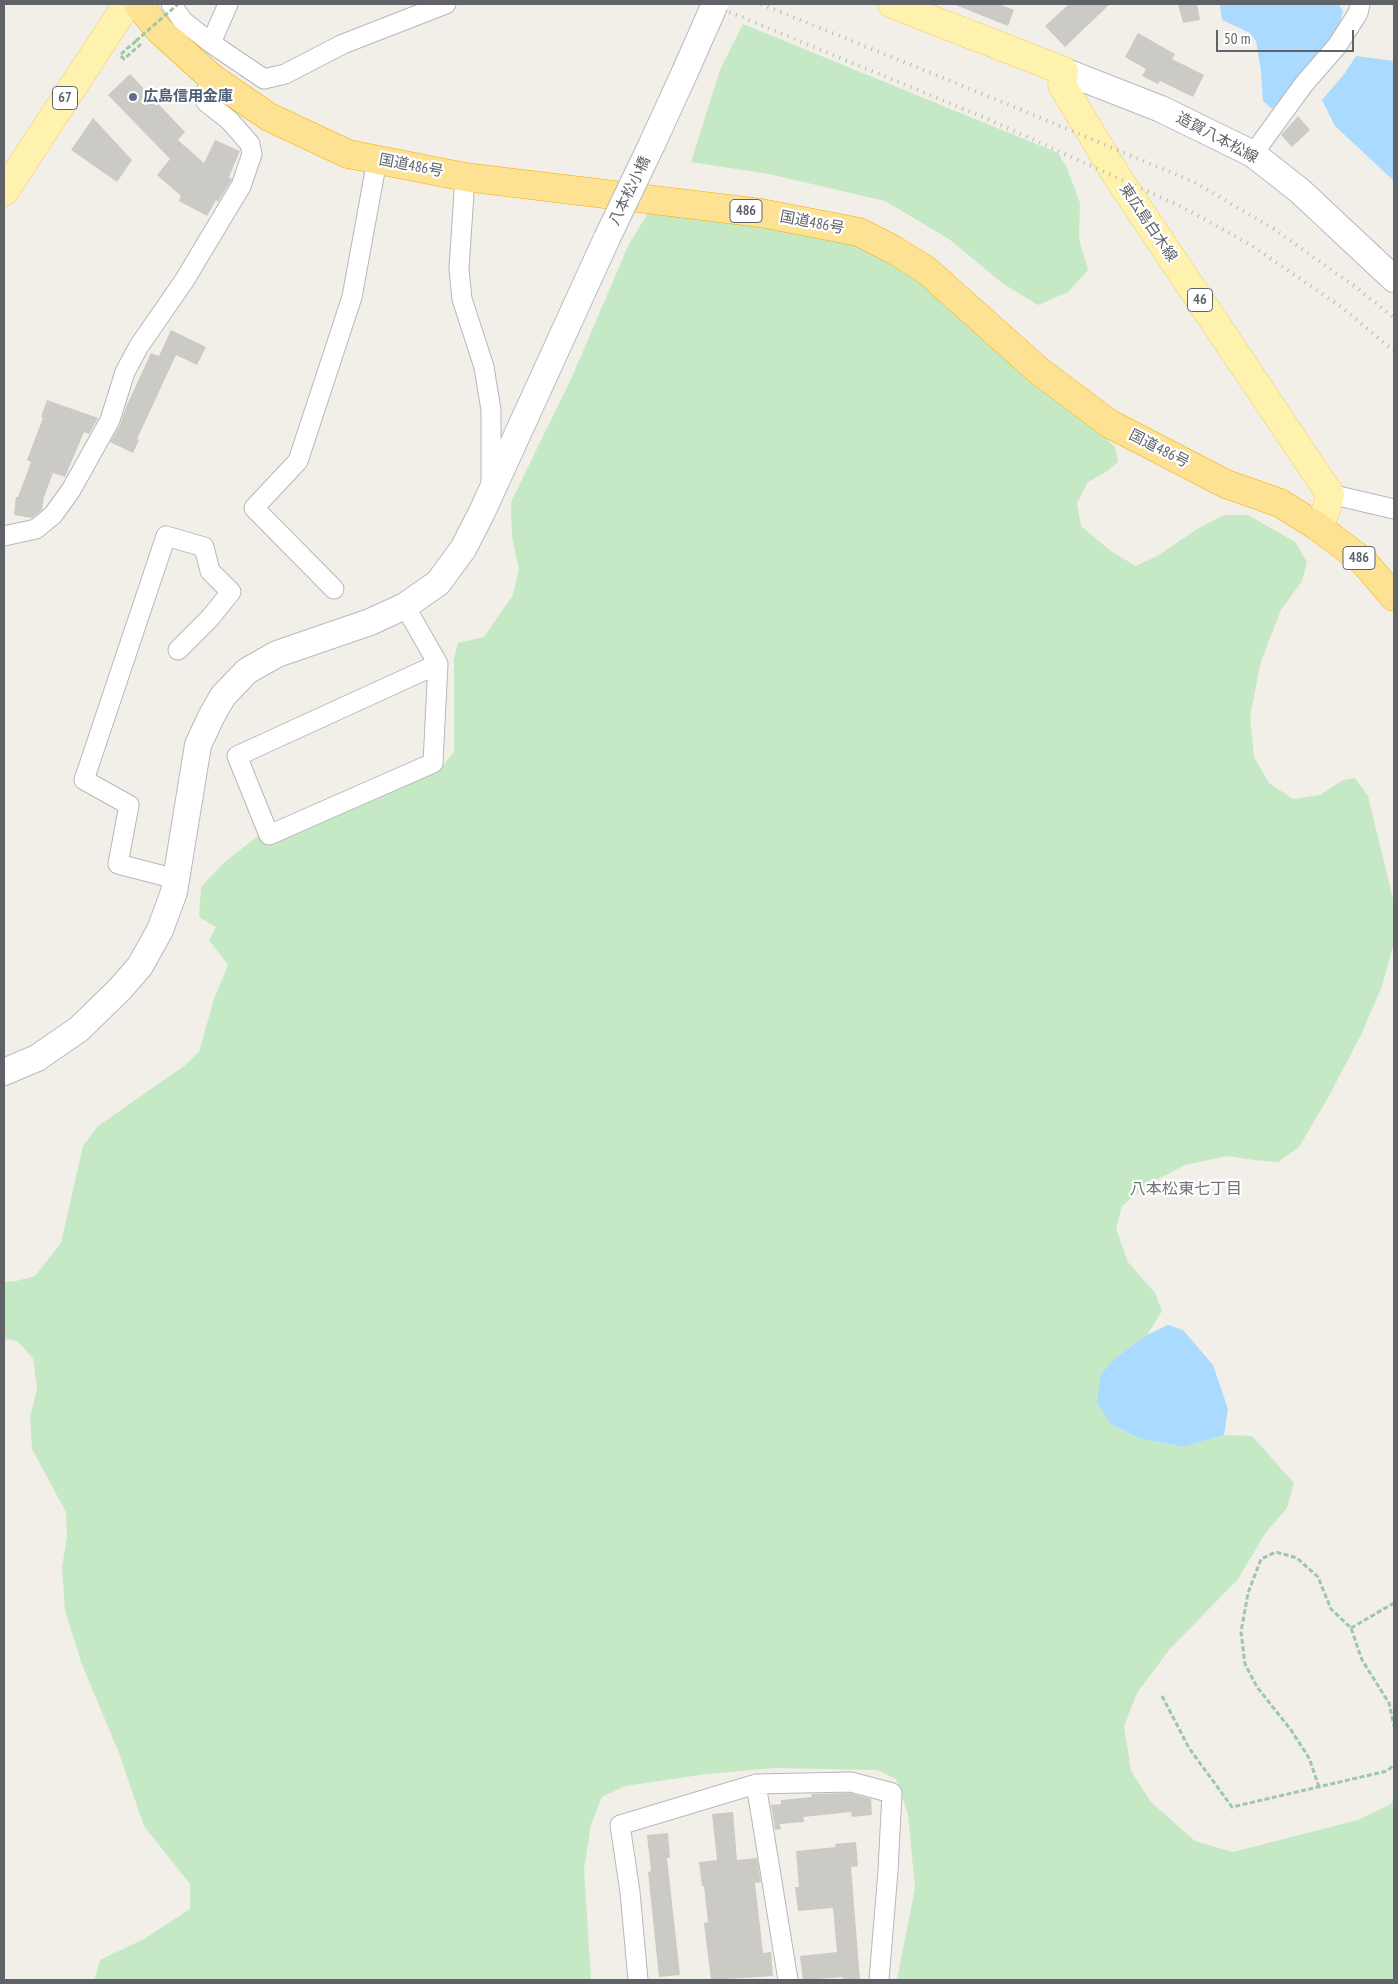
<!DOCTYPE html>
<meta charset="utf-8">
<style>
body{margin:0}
#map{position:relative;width:1398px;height:1984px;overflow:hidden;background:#f1efe8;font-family:"PT Sans Narrow",sans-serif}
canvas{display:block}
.frame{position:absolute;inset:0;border:5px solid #5f6368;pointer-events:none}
.scale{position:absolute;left:1216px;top:30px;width:138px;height:22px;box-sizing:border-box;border:2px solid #5f6368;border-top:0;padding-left:6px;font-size:15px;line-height:18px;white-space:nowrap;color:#5f6368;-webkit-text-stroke:4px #fff;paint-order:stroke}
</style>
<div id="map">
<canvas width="1398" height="1984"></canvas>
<div class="frame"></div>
<div class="scale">50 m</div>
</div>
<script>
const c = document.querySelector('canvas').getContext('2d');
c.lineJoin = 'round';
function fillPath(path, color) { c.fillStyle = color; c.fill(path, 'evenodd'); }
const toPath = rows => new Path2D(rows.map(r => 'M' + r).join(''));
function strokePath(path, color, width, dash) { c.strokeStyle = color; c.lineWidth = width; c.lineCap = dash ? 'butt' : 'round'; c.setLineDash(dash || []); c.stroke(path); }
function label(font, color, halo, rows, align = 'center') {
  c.font = font + ' "PT Sans Narrow","Noto Sans JP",sans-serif'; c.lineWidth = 4.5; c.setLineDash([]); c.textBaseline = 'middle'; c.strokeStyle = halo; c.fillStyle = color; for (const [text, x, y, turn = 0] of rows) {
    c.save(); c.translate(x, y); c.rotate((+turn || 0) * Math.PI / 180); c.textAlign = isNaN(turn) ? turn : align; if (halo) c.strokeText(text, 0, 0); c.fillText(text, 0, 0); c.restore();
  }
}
const green = toPath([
 [743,24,1058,153,1067,168,1080,203,1079,239,1088,270,1068,292,1038,305,1002,283,949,239,885,201,769,174,691,162,720,70],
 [651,208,838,235,921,274,1059,393,1115,447,1118,462,1106,472,1088,482,1077,503,1081,526,1112,552,1136,566,1159,555,1197,529,1224,515,1248,515,1295,542,1307,562,1302,581,1281,610,1261,661,1250,717,1254,757,1269,783,1293,799,1320,795,1343,780,1355,778,1368,796,1394,903,1394,943,1382,986,1361,1035,1330,1094,1299,1147,1278,1162,1254,1160,1227,1156,1185,1165,1148,1184,1122,1206,1116,1229,1128,1262,1155,1293,1162,1311,1147,1335,1118,1356,1111,1424,1138,1438,1183,1447,1224,1435,1252,1436,1294,1483,1287,1508,1266,1532,1238,1579,1169,1650,1137,1693,1124,1726,1131,1771,1151,1802,1195,1841,1233,1852,1358,1820,1391,1804,1394,1797,1394,1980,897,1980,915,1888,908,1814,896,1779,877,1770,774,1768,707,1774,625,1786,602,1797,591,1824,584,1869,591,1980,98,1980,95,1978,100,1960,144,1939,190,1909,190,1884,144,1826,119,1753,81,1662,65,1610,62,1567,67,1537,66,1512,32,1449,30,1418,37,1388,33,1358,17,1341,4,1339,4,1282,16,1281,35,1276,61,1243,83,1146,98,1126,184,1066,199,1052,214,999,228,965,209,940,216,927,199,917,201,887,227,860,266,830,439,770,454,752,454,658,458,643,484,637,513,595,519,569,512,537,511,502,572,377,629,244]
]);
const water = toPath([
 [1220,4,1338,4,1343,11,1339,26,1329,43,1272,109,1263,101,1261,71,1256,41,1250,33,1222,20],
 [1356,56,1394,61,1394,181,1335,126,1322,100,1345,73],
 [1168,1325,1183,1330,1213,1365,1228,1409,1224,1435,1183,1447,1138,1438,1111,1424,1097,1402,1101,1374,1118,1356,1147,1335]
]);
const building = toPath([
 [953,4,999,4,1014,10,1008,26],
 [1069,4,1110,4,1065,47,1045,26],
 [1178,4,1197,4,1200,20,1183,23],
 [1138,33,1175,54,1172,59,1204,75,1193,97,1160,81,1158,84,1142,76,1146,69,1125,57],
 [130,74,185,132,178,140,204,163,215,140,240,151,229,177,232,179,231,181,218,202,216,200,207,216,179,201,181,196,157,175,170,159,108,95],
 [1298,116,1310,130,1292,147,1281,135],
 [93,118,132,160,117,182,71,150],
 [171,330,206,347,197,365,176,355,137,439,139,440,133,453,110,442,120,425,126,407,151,353,159,356],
 [47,400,98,418,89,434,84,432,65,477,53,473,44,497,42,510,32,518,14,515,16,497,18,497,31,462,27,460,43,418,41,417],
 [850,1793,871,1799,872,1815,852,1817,851,1812,803,1817,804,1822,780,1824,781,1829,775,1830,771,1805,781,1804,781,1800,812,1797,811,1794],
 [733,1812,737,1860,757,1858,761,1882,755,1883,763,1953,771,1952,773,1976,711,1980,704,1923,708,1922,704,1886,702,1886,699,1862,717,1860,712,1814],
 [668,1833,670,1858,667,1858,680,1975,659,1977,648,1872,651,1871,647,1835],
 [856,1842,858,1866,851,1867,860,1980,843,1980,843,1977,803,1980,800,1956,837,1952,836,1942,833,1908,798,1911,795,1887,799,1887,796,1851,836,1847,835,1844]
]);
const path = toPath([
 [136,41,120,55,124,59,141,44],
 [1351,1628,1394,1603],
 [1162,1696,1189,1748,1232,1807,1387,1771,1394,1765],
 [1319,1787,1309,1758,1291,1730,1257,1687,1245,1664,1241,1632,1248,1593,1261,1559,1276,1552,1297,1558,1318,1577,1331,1609,1351,1628,1362,1660,1389,1703,1394,1726]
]);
const street = toPath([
 [171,4,183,21,211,43,228,4],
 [211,43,264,79,285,74,343,44,446,4],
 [1253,154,1304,84,1337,46,1358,13,1360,4],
 [465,177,459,269,462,299,484,367,491,410,491,486],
 [1330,494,1394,509],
 [4,536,36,529,53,515,71,490,110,420,125,372,139,346,184,281,241,186,252,154,250,144,229,120,206,102,205,94,212,78],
 [334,589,254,508,298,461,352,297,377,160],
 [405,606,438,664,433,763,269,835,237,756,438,664],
 [176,879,118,864,129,805,84,780,166,536,204,547,210,571,231,592,210,618,178,650],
 [756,1784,788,1980],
 [638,1980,630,1892,620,1825,756,1784,851,1782,892,1793,888,1871,879,1980]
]);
const secondary = toPath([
 [1064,71,1161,109,1253,154,1300,191,1394,279],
 [652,144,685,72],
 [4,1072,37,1058,79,1029,120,989,140,966,160,930,174,892,198,745,211,717,223,696,247,671,277,654,370,622,405,606,438,583,463,549,482,512,607,238]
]);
const primary = toPath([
 [892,4,1064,71,1062,85,1118,178,1330,494,1327,508,1318,527],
 [4,192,127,4]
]);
const highway = toPath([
 [138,4,158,29,212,78,269,117,348,154,465,177,761,213,859,232,894,250,925,269,1038,370,1110,424,1226,484,1280,503,1318,527,1363,561,1394,597]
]);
const rail = toPath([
 [710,4,983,117,1182,207,1251,245,1340,306,1394,351],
 [761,4,1017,108,1196,183,1274,229,1357,288,1394,318]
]);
const pathBridge = toPath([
 [136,41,178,4]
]);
const secondaryBridge = toPath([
 [685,72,715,4],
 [607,238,652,144]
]);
const markers = [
 [133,97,5,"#5c6f8a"]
];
const shields = [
 [65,98,25],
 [746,211,32],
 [1200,300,25],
 [1359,558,32]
];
const shieldNames = [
 ["67",65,98],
 ["486",746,211],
 ["46",1200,300],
 ["486",1359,558]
];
const serviceNames = [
 ["広島信用金庫",143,97]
];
const streetNames = [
 ["造賀八本松線",1217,138,28],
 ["国道486号",411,166,11],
 ["八本松小橋",630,191,-64],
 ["国道486号",812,223,11],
 ["東広島白木線",1148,223,56],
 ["国道486号",1159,449,27]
];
const neighbourhoodNames = [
 ["八本松東七丁目",1186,1189]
];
fillPath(green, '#c5e8c5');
fillPath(water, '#aadaff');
fillPath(building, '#cccac5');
strokePath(street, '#b5b8bc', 21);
strokePath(secondary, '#b6babf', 28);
strokePath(primary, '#f2c960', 29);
strokePath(highway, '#f9ab00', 29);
strokePath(path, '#9cc7a9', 3, [5, 2.5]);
strokePath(street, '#fff', 19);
strokePath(secondary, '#fff', 26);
strokePath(primary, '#fff2af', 28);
strokePath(highway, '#fde293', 28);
strokePath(rail, '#b6b7b8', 4, [1, 6]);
strokePath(secondaryBridge, '#b6babf', 28, []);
strokePath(pathBridge, '#9cc7a9', 3, [5, 2.5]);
strokePath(secondaryBridge, '#fff', 26);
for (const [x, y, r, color] of markers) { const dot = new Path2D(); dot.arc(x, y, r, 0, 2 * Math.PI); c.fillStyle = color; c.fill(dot); strokePath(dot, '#fff', 2); }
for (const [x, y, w] of shields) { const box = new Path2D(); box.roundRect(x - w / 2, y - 11.5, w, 23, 4); c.fillStyle = '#fff'; c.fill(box); strokePath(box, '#5f6368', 1); }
label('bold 14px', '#5f6368', null, shieldNames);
label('bold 15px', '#4e5e75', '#fff', serviceNames, 'left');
label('15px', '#5f6368', '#fff', streetNames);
label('16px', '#70757a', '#fff', neighbourhoodNames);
</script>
